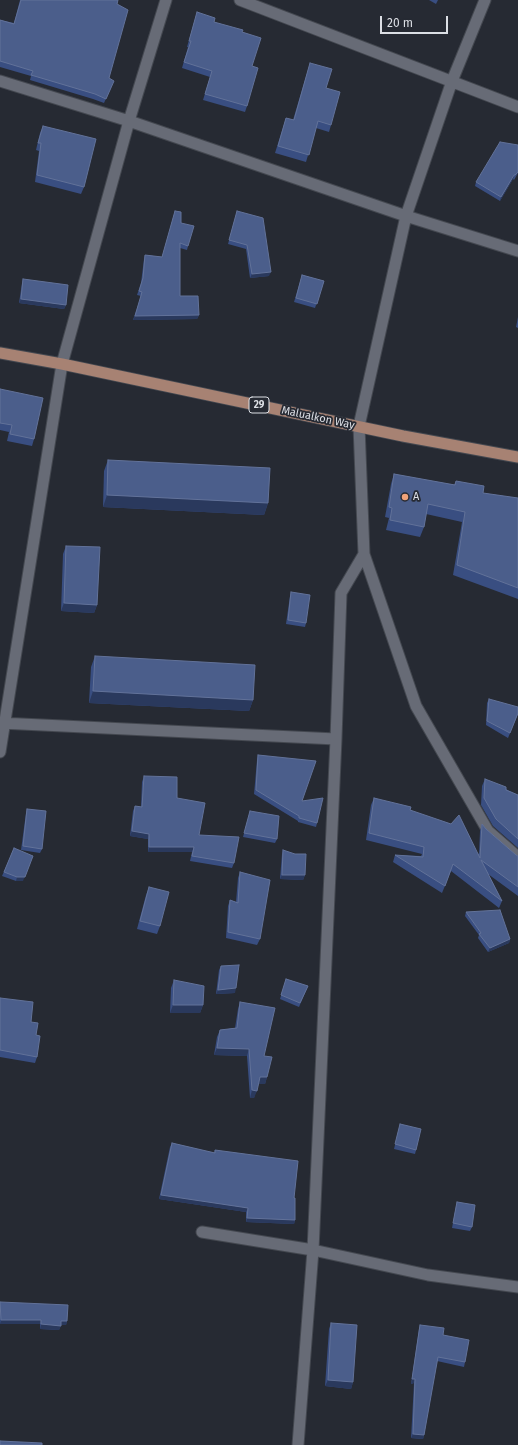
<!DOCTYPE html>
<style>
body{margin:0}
#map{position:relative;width:518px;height:1445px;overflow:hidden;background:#262a33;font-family:"Fira Sans",sans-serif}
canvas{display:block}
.scale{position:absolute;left:380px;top:16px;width:68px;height:18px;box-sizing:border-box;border:2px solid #dcdfe5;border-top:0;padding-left:5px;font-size:12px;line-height:14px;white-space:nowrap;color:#dcdfe5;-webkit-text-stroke:3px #262a33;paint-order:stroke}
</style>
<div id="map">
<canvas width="518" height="1445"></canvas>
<div class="scale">20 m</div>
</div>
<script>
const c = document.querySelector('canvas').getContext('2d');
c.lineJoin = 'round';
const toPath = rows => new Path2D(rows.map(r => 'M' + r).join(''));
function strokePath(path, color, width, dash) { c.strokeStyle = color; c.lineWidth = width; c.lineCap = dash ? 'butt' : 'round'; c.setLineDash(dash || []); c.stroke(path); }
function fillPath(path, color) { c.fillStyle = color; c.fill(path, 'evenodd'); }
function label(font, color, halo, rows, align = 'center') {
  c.font = font + ' "Fira Sans",sans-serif'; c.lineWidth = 3.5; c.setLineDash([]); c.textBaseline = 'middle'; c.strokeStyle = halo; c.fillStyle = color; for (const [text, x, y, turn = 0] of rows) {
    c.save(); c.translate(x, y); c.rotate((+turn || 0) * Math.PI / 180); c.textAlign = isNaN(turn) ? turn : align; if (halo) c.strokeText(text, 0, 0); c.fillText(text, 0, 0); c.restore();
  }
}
const minor = toPath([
 [240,0,518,107],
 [0,81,129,121,406,216,518,251],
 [364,554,416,706,488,831,518,857],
 [0,723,336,739],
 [0,752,62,364,129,121,166,0],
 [202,1232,313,1250,428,1275,518,1287],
 [298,1445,313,1250,336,739,341,593,364,554,359,426,406,216,452,81,485,0]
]);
const primary = toPath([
 [0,353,62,364,403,436,518,457]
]);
const wall = toPath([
 [20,0,118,0,117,4,109,78,112,85,104,103,93,99,30,80,31,76,0,67,0,20,14,23],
 [429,0,438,0,436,4],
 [197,12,214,22,242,32,252,66,247,106,245,112,203,100,210,77,182,68,188,47,187,47],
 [310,63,326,88,331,125,329,132,316,128,306,162,275,153,286,118,293,120],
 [43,126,84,187,81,194,35,182,39,151,36,150,40,133],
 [518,173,514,180,513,179,500,201,475,186,476,182],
 [175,211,181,223,188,246,187,250,180,248,180,296,199,315,197,319,133,320,141,296,137,295,141,283,144,259,145,255,162,257],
 [237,211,269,276,250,278,246,249,228,244],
 [302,275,324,281,315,308,294,302],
 [23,279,66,305,64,309,19,303,22,283],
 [518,317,518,328,516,327],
 [0,389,34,439,32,446,7,441,9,432,0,430],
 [108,460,268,503,264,515,103,507,104,471],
 [394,474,454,485,456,481,483,493,518,498,518,599,453,575,462,522,426,514,424,527,420,537,386,530,389,518,385,517,391,484],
 [66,546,97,605,94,613,61,611,63,554],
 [291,592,306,623,305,627,286,624,290,596],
 [95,656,253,700,249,711,89,703,91,667],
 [489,699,518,714,508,738,486,725,487,703],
 [258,755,302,801,317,823,316,827,298,822,298,821,254,794,257,760],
 [144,776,177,798,199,835,234,863,232,868,190,861,192,852,148,852,148,839,130,836,133,811,135,806,141,807,142,782],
 [485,779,518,795,518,848,493,826,481,805,482,786],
 [374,798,410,810,479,854,480,831,482,824,486,829,516,855,518,856,518,896,488,874,502,901,499,908,451,871,442,893,393,862,395,855,421,856,422,854,366,840,371,805],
 [27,809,42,849,40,853,21,850,26,813],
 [250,811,277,839,275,843,243,837],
 [14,848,23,881,16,881,2,876],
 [283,850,305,875,303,880,280,879,282,854],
 [240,872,260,939,257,945,226,938,228,906,230,900,236,902,238,878],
 [149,887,160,926,157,934,137,929,146,895],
 [466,912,510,939,509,943,488,952,478,938,479,935,465,916],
 [221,966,235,993,216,994,219,970],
 [286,979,308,986,299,1007,280,999],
 [174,980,203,1005,200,1013,170,1013,171,988],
 [0,998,31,1022,36,1035,37,1057,35,1063,0,1057],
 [240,1002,264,1056,267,1077,265,1084,258,1084,254,1098,250,1098,247,1056,214,1055,217,1037,220,1030,235,1028,238,1009],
 [400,1124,416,1150,415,1154,394,1149],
 [172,1143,214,1153,215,1150,294,1198,295,1220,294,1224,246,1222,246,1212,159,1199,170,1147],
 [457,1202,472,1227,470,1231,452,1228,456,1206],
 [0,1302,67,1321,66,1325,61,1325,59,1330,40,1329,40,1324,0,1324],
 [331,1323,353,1382,351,1389,325,1386,329,1329],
 [420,1325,443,1335,465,1362,464,1367,437,1361,424,1435,423,1439,411,1438,414,1383,411,1384,419,1329]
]);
const shadedWall = toPath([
 [514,175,513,179,500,201,501,197],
 [271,272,269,276,250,278,252,274],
 [21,299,66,305,64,309,19,303],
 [199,315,197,319,133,320,135,316],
 [107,495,268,503,264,515,103,507],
 [64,603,97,605,94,613,61,611],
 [93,691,253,700,249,711,89,703],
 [132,831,149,834,148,839,130,836],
 [149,847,194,847,192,852,148,852],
 [33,856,23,881,16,881,17,877],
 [282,875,305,875,303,880,280,879],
 [510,939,509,943,488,952,490,948],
 [236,988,235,993,216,994,218,990],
 [173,1005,203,1005,200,1013,170,1013],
 [217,1048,249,1049,247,1056,214,1055],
 [260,1077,267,1077,265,1084,257,1084],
 [252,1090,257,1091,254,1098,250,1098],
 [161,1195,248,1208,246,1212,159,1199],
 [247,1218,295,1220,294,1224,246,1222],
 [1,1320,41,1320,40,1324,0,1324],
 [61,1321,67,1321,66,1325,59,1325],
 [41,1324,61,1326,59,1330,40,1329],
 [412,1379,415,1379,414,1383,411,1384],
 [328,1380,353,1382,351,1389,325,1386],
 [413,1434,424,1435,423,1439,411,1438]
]);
const building = toPath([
 [21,0,118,0,117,4,128,10,109,78,114,81,106,99,95,94,31,75,33,71,0,61,0,20,14,24,21,0],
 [197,12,215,18,214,22,243,30,242,32,261,38,252,66,258,68,247,106,205,94,212,71,184,62,191,41,189,41,197,12],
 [310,63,332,69,326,88,340,92,331,125,318,121,309,155,278,146,286,118,294,120,310,63],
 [43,126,96,139,84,187,37,175,41,143,38,143,43,126],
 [500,142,518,145,518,172,515,175,514,175,501,197,476,182,500,142],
 [175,211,181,212,181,223,194,226,188,246,180,243,180,296,198,296,199,315,135,316,142,292,139,291,143,278,145,255,162,257,175,211],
 [237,211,263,218,271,272,252,274,247,245,229,240,237,211],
 [302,275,324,281,317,304,296,298,302,275],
 [23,279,68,285,66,305,21,299,23,279],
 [0,389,43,398,34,439,10,434,12,425,0,423,0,389],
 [108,460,270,468,268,503,107,495,108,460],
 [394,474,455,485,456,481,484,486,483,493,518,498,518,588,457,565,465,512,428,504,424,527,390,520,392,508,389,507,394,474],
 [66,546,100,547,97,605,64,603,66,546],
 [291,592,310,595,306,623,288,620,291,592],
 [95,656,255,665,253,700,93,691,95,656],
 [489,699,518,707,518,713,510,733,487,721,489,699],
 [258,755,316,761,302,801,323,798,317,823,299,818,299,816,256,790,258,755],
 [144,776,177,777,177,798,205,803,199,835,239,837,234,863,192,856,194,847,149,847,149,834,132,831,135,806,142,807,144,776],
 [485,779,506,787,506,790,518,795,518,839,496,819,484,798,485,779],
 [374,798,411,807,410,810,451,824,459,815,480,858,482,824,486,829,516,855,518,856,518,887,481,860,502,901,453,864,445,886,395,855,423,857,424,847,369,833,374,798],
 [27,809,46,811,42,849,23,846,27,809],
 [250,811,279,816,277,839,244,833,250,811],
 [14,848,33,856,25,877,17,877,4,872,14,848],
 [283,850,295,854,306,854,305,875,282,875,283,850],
 [240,872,270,880,260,939,228,932,230,900,238,903,240,872],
 [149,887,169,892,160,926,140,921,149,887],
 [500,910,510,939,490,948,479,934,481,933,466,912,500,910],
 [239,965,236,988,218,990,221,966,239,965],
 [286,979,308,986,300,1003,281,995,286,979],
 [174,980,204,986,203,1005,173,1005,174,980],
 [0,998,33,1002,31,1022,38,1023,36,1035,40,1036,37,1057,0,1050,0,998],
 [240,1002,275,1008,264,1056,272,1057,267,1077,260,1077,257,1091,252,1090,249,1049,217,1048,220,1030,237,1028,240,1002],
 [400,1124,421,1129,416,1150,395,1144,400,1124],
 [172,1143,215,1153,215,1150,298,1161,294,1198,295,1198,295,1220,247,1218,248,1208,161,1195,172,1143],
 [457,1202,475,1205,472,1227,453,1223,457,1202],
 [0,1302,68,1305,67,1321,61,1321,61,1326,41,1324,41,1320,1,1320,0,1302],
 [331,1323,357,1325,353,1382,328,1380,331,1323],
 [420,1325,444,1328,443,1335,469,1340,465,1362,438,1357,424,1435,413,1434,415,1379,412,1379,420,1325],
 [0,1441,42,1443,42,1445,0,1445,0,1441]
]);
const markers = [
 [405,497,4,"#f0a279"]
];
const shields = [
 [259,405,20]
];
const shieldNames = [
 ["29",259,405]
];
const streetNames = [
 ["Malualkon Way",318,418,12]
];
const poiNames = [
 ["A",413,497]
];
strokePath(minor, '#444850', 13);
strokePath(primary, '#444850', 13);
strokePath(minor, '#676b76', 11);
strokePath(primary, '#a78273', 11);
fillPath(wall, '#394e81');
fillPath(shadedWall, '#2a395d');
fillPath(building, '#4b5e8b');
strokePath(building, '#627299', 1);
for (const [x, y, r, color] of markers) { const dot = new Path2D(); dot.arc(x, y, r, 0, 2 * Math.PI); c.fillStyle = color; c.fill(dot); strokePath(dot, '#262a33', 1.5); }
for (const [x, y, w] of shields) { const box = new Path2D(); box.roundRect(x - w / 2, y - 8, w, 16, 3); c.fillStyle = '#262a33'; c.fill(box); strokePath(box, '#dcdfe5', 1); }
label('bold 10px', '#dcdfe5', null, shieldNames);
label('11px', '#dcdfe5', '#262a33', streetNames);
label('11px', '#dcdfe5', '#262a33', poiNames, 'left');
</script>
